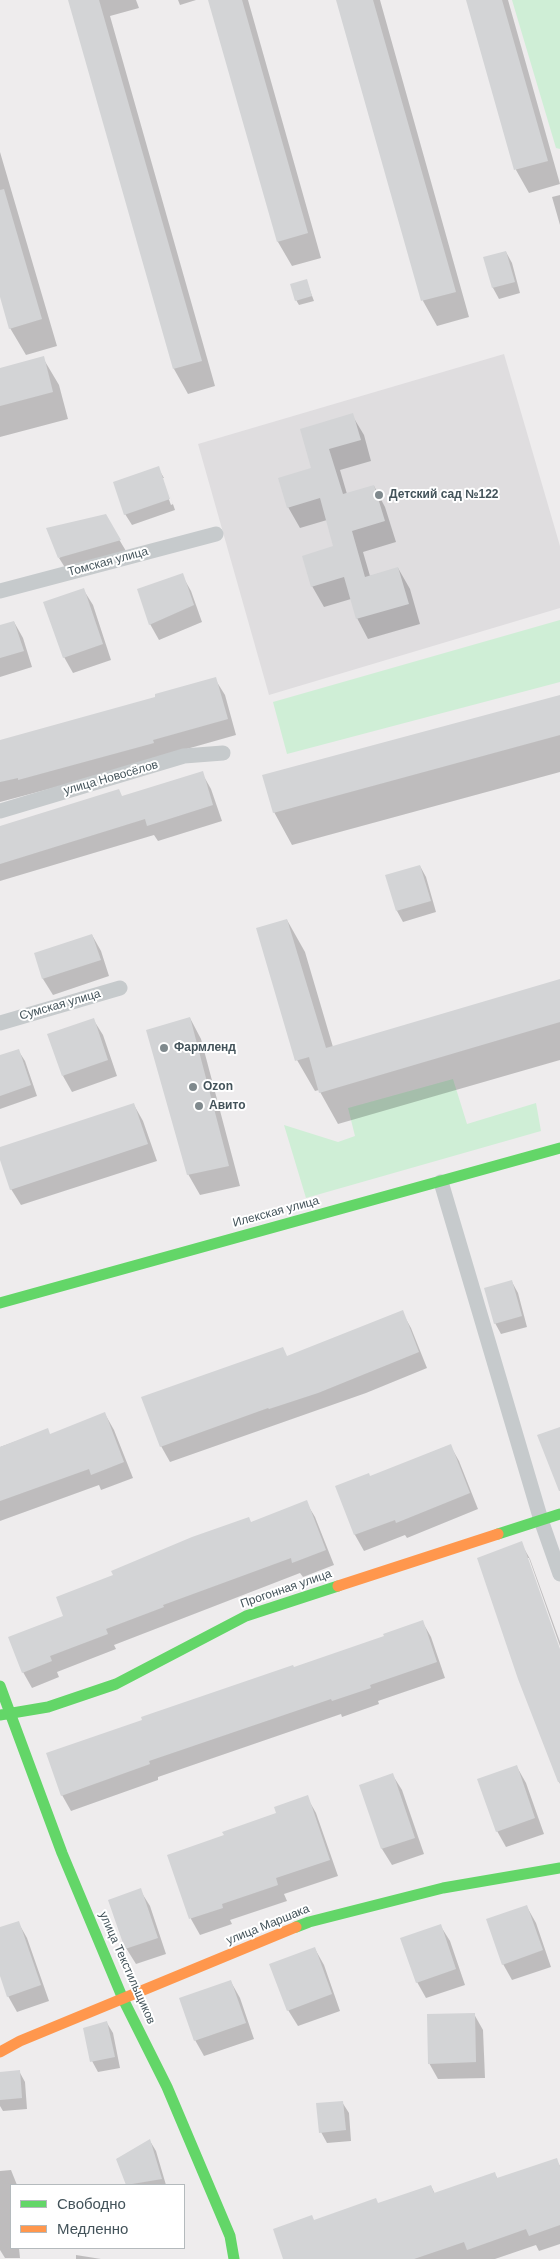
<!DOCTYPE html>
<meta charset="utf-8">
<style>
body{margin:0}
#map{position:relative;width:560px;height:2259px;overflow:hidden;background:#eeeced;font-family:Helvetica,sans-serif}
canvas{display:block}
.legend{position:absolute;left:10px;top:2184px;width:175px;height:65px;box-sizing:border-box;background:#fff;border:1px solid #b4babd;margin:0;padding:6px 9px;list-style:none;font-size:15px;color:#43535a}
.legend li{display:flex;align-items:center;gap:10px;height:25px}
.legend b{width:25px;border:1px solid #b4babd}
</style>
<div id="map">
<canvas width="560" height="2259"></canvas>
<ul class="legend">
<li><b style="height:6px;background:#63d668"></b>Свободно</li>
<li><b style="height:6px;background:#ff974d"></b>Медленно</li>
</ul>
</div>
<script>
const c = document.querySelector('canvas').getContext('2d');
c.lineJoin = 'round';
function fillPath(path, color) { c.fillStyle = color; c.fill(path, 'evenodd'); }
const toPath = rows => new Path2D(rows.map(r => 'M' + r).join(''));
function strokePath(path, color, width, dash) { c.strokeStyle = color; c.lineWidth = width; c.lineCap = dash ? 'butt' : 'round'; c.setLineDash(dash || []); c.stroke(path); }
function label(font, color, halo, rows, align = 'center') {
  c.font = font + ' Helvetica,sans-serif'; c.lineWidth = 4; c.setLineDash([]); c.textBaseline = 'middle'; c.strokeStyle = halo; c.fillStyle = color; for (const [text, x, y, turn = 0] of rows) {
    c.save(); c.translate(x, y); c.rotate((+turn || 0) * Math.PI / 180); c.textAlign = isNaN(turn) ? turn : align; if (halo) c.strokeText(text, 0, 0); c.fillText(text, 0, 0); c.restore();
  }
}
const education = toPath([
 [504,354,560,546,560,608,269,695,198,444]
]);
const green = toPath([
 [512,0,560,0,560,149,556,148],
 [560,620,560,682,287,754,273,702],
 [453,1079,467,1124,536,1103,541,1131,306,1198,284,1125,338,1142,355,1136,348,1108]
]);
const shadow = toPath([
 [69,0,136,0,139,8,110,16,215,386,188,394,174,369],
 [178,0,196,0,180,5],
 [209,0,248,0,321,258,292,266,278,242],
 [337,0,380,0,469,317,437,326,423,301],
 [467,0,508,0,560,184,529,193,516,170],
 [0,152,57,346,26,355,10,328,0,293],
 [560,195,560,225,552,197],
 [506,252,512,263,520,293,499,299,493,288,485,258],
 [306,280,314,301,299,305,296,300],
 [43,358,59,385,68,419,0,437,0,370],
 [352,415,364,435,371,461,340,470,347,494,374,486,385,507,396,542,363,552,370,576,398,568,410,589,420,624,368,639,357,618,351,599,324,607,312,586,335,547,327,520,300,528,288,507,312,469],
 [158,468,164,478,161,478,171,505,173,504,164,478,175,510,132,525,125,514],
 [105,516,129,556,69,574,59,558],
 [182,575,191,591,202,622,159,640,150,624],
 [83,589,93,605,111,660,73,673,64,657],
 [14,622,23,638,32,667,0,677,0,627],
 [215,679,225,695,236,735,162,756,162,759,0,802,0,741,157,698],
 [560,697,560,772,292,845,274,812],
 [202,773,211,789,222,821,158,841,154,835,0,881,0,827,123,797],
 [420,866,426,877,436,912,403,922,397,911,387,876],
 [287,920,305,952,333,1047,560,980,560,1060,338,1124,319,1090,315,1091,297,1060],
 [92,935,101,951,109,976,53,995,43,979,35,954],
 [190,1018,201,1039,240,1186,200,1195,188,1174],
 [93,1019,103,1035,117,1076,72,1092,63,1076],
 [18,1050,25,1061,37,1096,0,1109,0,1057],
 [134,1105,143,1121,157,1161,21,1205,11,1189,0,1156,0,1149],
 [512,1282,518,1293,527,1327,501,1334,495,1323],
 [402,1312,411,1328,427,1368,366,1393,170,1462,161,1446,287,1357],
 [105,1414,114,1430,133,1478,101,1490,99,1485,0,1521,0,1447,47,1430,50,1435],
 [450,1445,459,1461,478,1509,407,1538,405,1535,364,1551,355,1535,337,1486,370,1477],
 [306,1502,315,1517,334,1565,303,1577,300,1573,114,1645,116,1649,57,1672,59,1677,32,1688,23,1672,64,1617,252,1523],
 [521,1543,530,1559,560,1642,560,1646,529,1558,526,1558,560,1653,560,1784,520,1679],
 [422,1621,431,1637,445,1678,378,1701,379,1704,342,1717,341,1714,158,1777,158,1780,71,1811,62,1795,294,1669,385,1637],
 [517,1767,526,1783,544,1834,506,1847,497,1831],
 [392,1774,402,1790,424,1854,392,1865,382,1849,361,1785],
 [307,1797,316,1813,338,1876,284,1894,287,1901,230,1920,232,1924,200,1935,191,1919,169,1856,225,1836,278,1814],
 [140,1890,150,1906,166,1954,136,1964,126,1948],
 [527,1907,536,1923,551,1967,512,1980,503,1964],
 [18,1922,27,1938,49,2001,17,2012,8,1996,0,1973,0,1928],
 [440,1925,450,1941,465,1985,426,1998,417,1982],
 [315,1949,324,1965,340,2011,298,2026,288,2010],
 [231,1982,240,1998,254,2039,204,2056,195,2040],
 [474,2014,483,2030,485,2078,438,2079,429,2063],
 [107,2023,113,2033,120,2068,98,2072,92,2061],
 [19,2071,25,2082,27,2109,3,2111,0,2106,0,2073],
 [342,2102,349,2113,351,2141,327,2143,321,2132],
 [150,2141,156,2151,166,2185,128,2185,117,2159],
 [556,2159,560,2166,560,2244,539,2251,536,2245,495,2259,284,2259,314,2221,378,2204,431,2186,435,2194,494,2173,498,2179],
 [11,2170,17,2185,11,2185,11,2248,19,2248,20,2258,5,2258,0,2250,0,2171],
 [76,2255,101,2259,76,2259]
]);
const building = toPath([
 [68,0,99,0,202,361,173,369],
 [208,0,242,0,308,233,277,242],
 [336,0,373,0,456,292,421,301],
 [466,0,502,0,548,161,514,170],
 [4,189,42,319,9,329,0,297,0,190],
 [506,251,515,282,492,288,483,257],
 [307,279,312,296,295,301,290,284],
 [44,356,53,392,0,406,0,368],
 [353,413,361,440,329,449,343,494,374,485,385,521,352,531,365,577,398,567,409,604,356,619,344,577,311,587,302,556,333,546,320,498,287,508,278,478,311,468,300,429],
 [159,466,170,499,124,515,113,482],
 [106,514,121,540,58,558,46,528],
 [183,573,194,605,149,625,137,589],
 [84,588,103,644,63,658,43,602],
 [14,621,24,651,0,658,0,625],
 [216,677,228,719,153,740,154,743,18,780,18,778,0,782,0,740,155,697,155,694],
 [560,695,560,735,273,813,262,775],
 [203,771,213,805,147,826,145,819,0,864,0,826,119,789,122,796],
 [420,865,431,901,396,911,385,875],
 [287,919,326,1048,560,979,560,1022,319,1093,309,1057,295,1061,256,928],
 [92,934,101,960,42,979,34,953],
 [190,1017,229,1166,187,1175,146,1030],
 [94,1018,108,1060,62,1076,47,1034],
 [19,1049,31,1085,0,1096,0,1055],
 [134,1103,148,1144,10,1190,0,1160,0,1147],
 [512,1280,522,1316,494,1324,484,1288],
 [403,1310,419,1352,318,1393,269,1409,268,1408,160,1447,141,1397,283,1347,287,1356],
 [105,1412,124,1462,91,1475,89,1469,0,1501,0,1447,48,1428,50,1434],
 [560,1427,560,1491,559,1491,537,1435],
 [451,1444,470,1493,396,1523,395,1520,354,1535,335,1486,369,1473,370,1476],
 [307,1500,326,1550,292,1563,291,1558,163,1605,164,1607,106,1629,108,1634,50,1656,52,1661,22,1673,8,1637,63,1616,56,1597,113,1575,111,1571,192,1537,249,1517,251,1522],
 [522,1541,560,1649,560,1782,558,1782,518,1679,477,1558],
 [423,1620,437,1662,370,1685,371,1688,332,1701,331,1699,149,1761,150,1764,61,1796,46,1753,142,1720,141,1717,293,1665,294,1667,384,1636,383,1634],
 [517,1765,535,1818,496,1832,477,1779],
 [393,1773,415,1838,381,1849,359,1785],
 [308,1795,330,1860,276,1878,278,1885,222,1904,223,1908,189,1919,167,1855,224,1835,222,1832,276,1813,274,1807],
 [141,1888,158,1938,125,1949,108,1900],
 [527,1905,543,1950,502,1965,486,1919],
 [19,1921,41,1985,7,1997,0,1976,0,1927],
 [441,1924,456,1969,416,1983,400,1938],
 [315,1947,332,1994,287,2011,269,1964],
 [231,1980,246,2023,194,2041,179,1998],
 [475,2013,476,2062,428,2064,427,2014],
 [107,2021,115,2057,90,2062,83,2028],
 [20,2070,22,2098,0,2100,0,2072],
 [343,2101,346,2130,319,2133,316,2103],
 [150,2139,162,2179,126,2185,116,2159],
 [557,2158,560,2167,560,2225,529,2236,526,2229,467,2250,464,2242,414,2259,283,2259,273,2229,312,2215,314,2220,376,2198,378,2203,431,2185,434,2193,495,2172,497,2178]
]);
const street = toPath([
 [0,591,216,534],
 [0,811,184,756,223,753],
 [0,1023,120,988],
 [441,1182,541,1520,560,1574]
]);
const fast = toPath([
 [0,1303,560,1148],
 [498,1534,560,1514],
 [0,1686,62,1853,123,1999,167,2087,230,2236,234,2259],
 [0,1715,48,1707,116,1684,246,1616,338,1586],
 [296,1927,309,1922,443,1888,560,1868]
]);
const slow = toPath([
 [338,1586,498,1534],
 [0,2052,20,2041,296,1927]
]);
const markers = [
 [379,495,5,"#7f898d"],
 [164,1048,5,"#7f898d"],
 [193,1087,5,"#7f898d"],
 [199,1106,5,"#7f898d"]
];
const poiNames = [
 ["Детский сад №122",389,495],
 ["Фармленд",174,1048],
 ["Ozon",203,1087],
 ["Авито",209,1106]
];
const streetNames = [
 ["Томская улица",108,562,-15],
 ["улица Новосёлов",111,778,-16],
 ["Сумская улица",60,1005,-16],
 ["Илекская улица",276,1212,-15],
 ["Прогонная улица",286,1589,-19],
 ["улица Маршака",268,1925,-22],
 ["улица Текстильщиков",127,1968,66]
];
fillPath(education, '#dfdddf');
fillPath(green, '#cfeed6');
fillPath(shadow, '#0003');
fillPath(building, '#d3d4d6');
strokePath(street, '#c6cacc', 15);
strokePath(fast, '#63d668', 11);
strokePath(slow, '#ff974d', 11);
for (const [x, y, r, color] of markers) { const dot = new Path2D(); dot.arc(x, y, r, 0, 2 * Math.PI); c.fillStyle = color; c.fill(dot); strokePath(dot, '#fff', 2); }
label('bold 12px', '#43535a', '#fff', poiNames, 'left');
label('12px', '#43535a', '#fff', streetNames);
</script>
